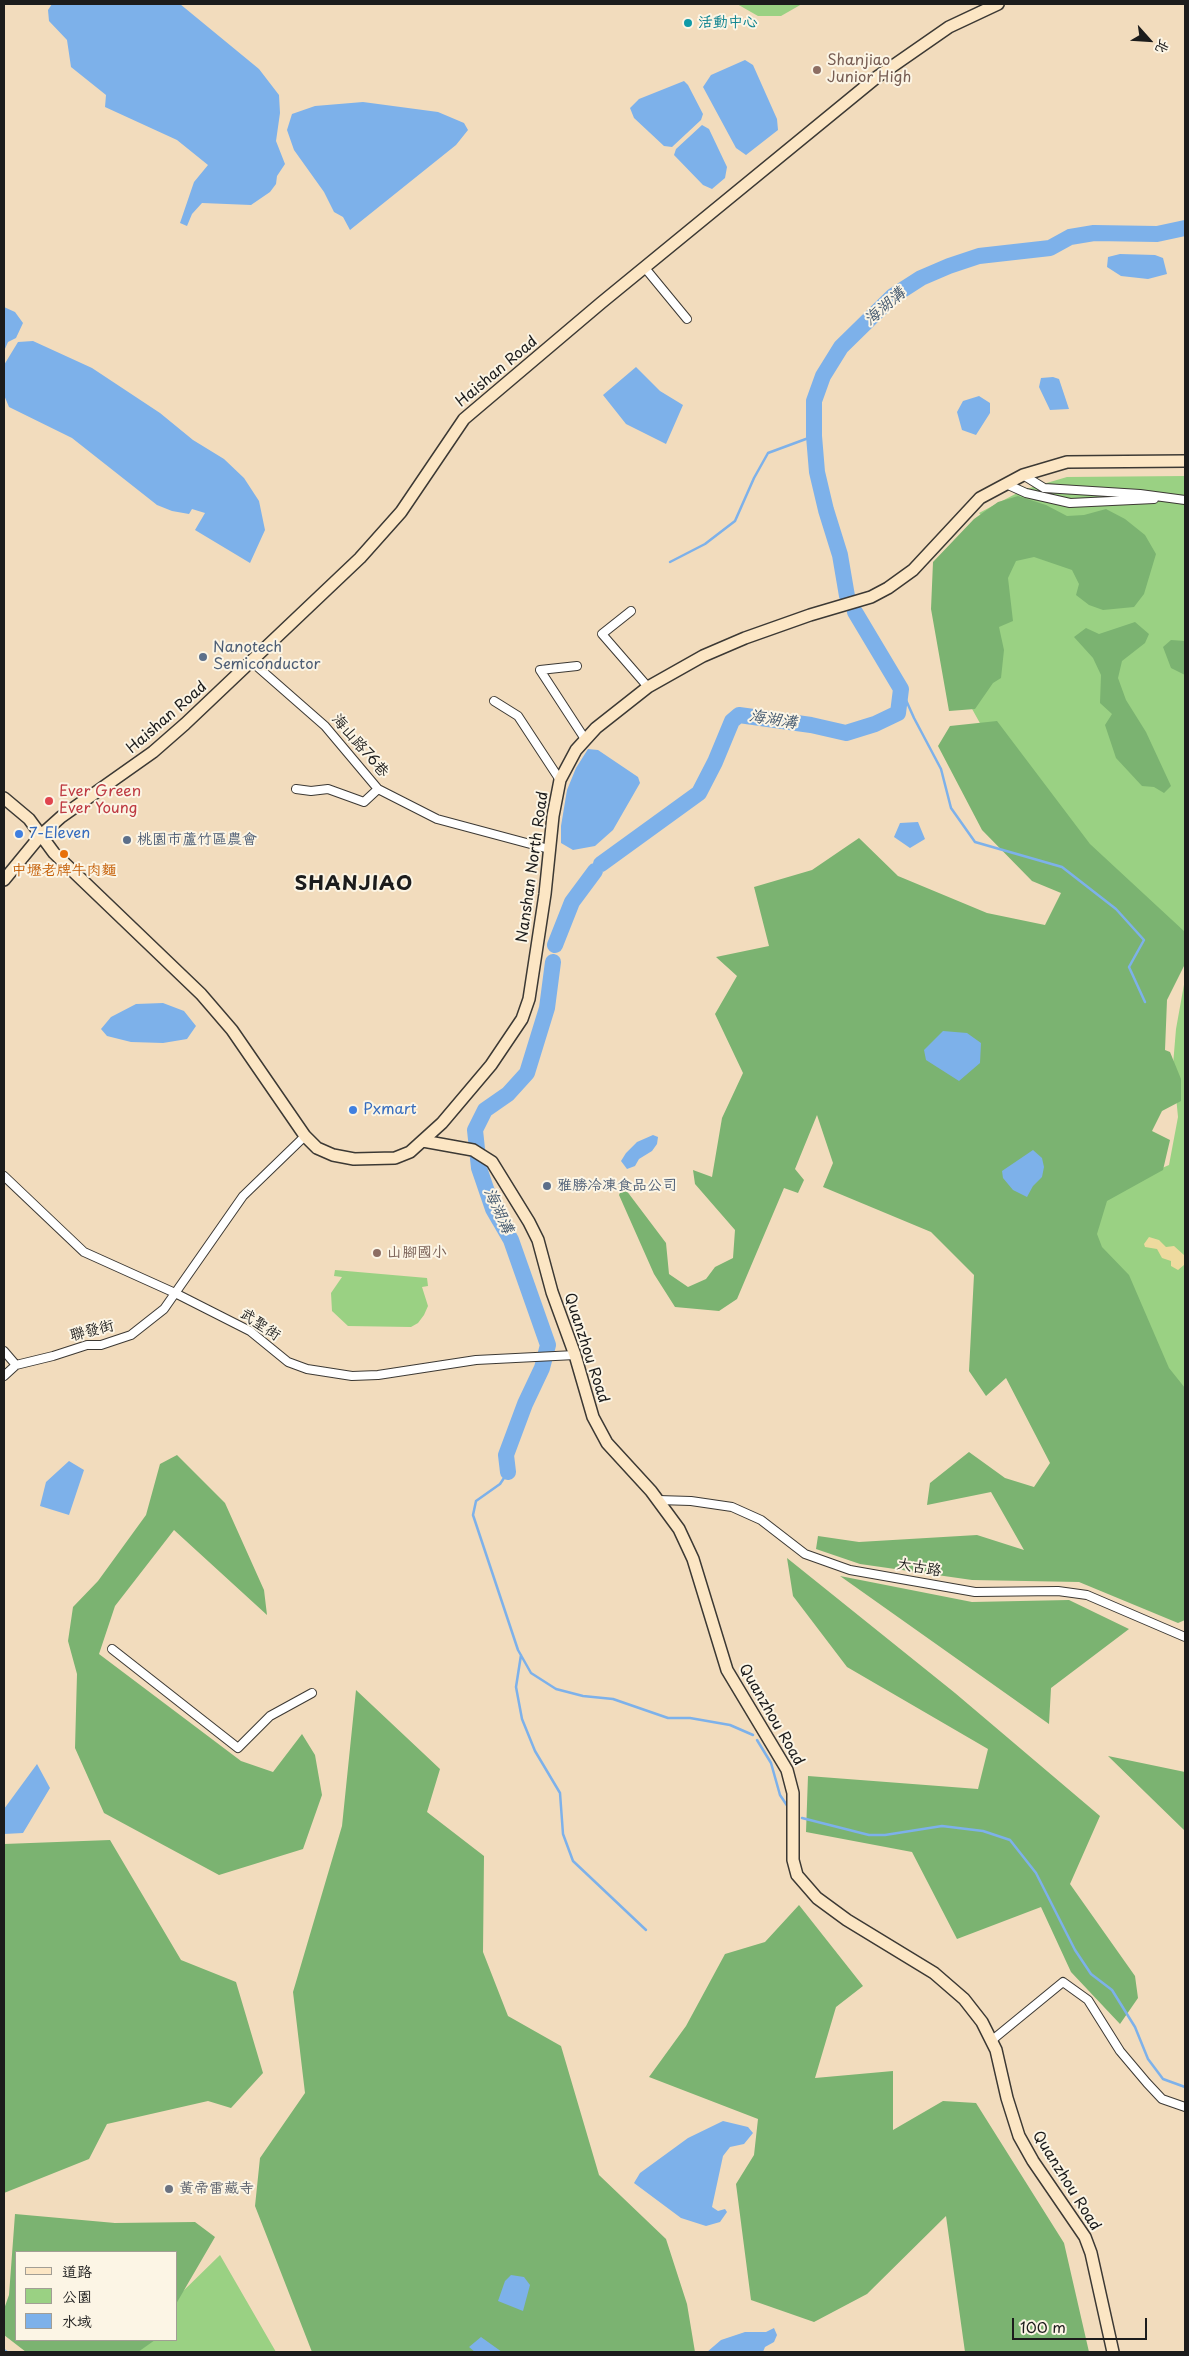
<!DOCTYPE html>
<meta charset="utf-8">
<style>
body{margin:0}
#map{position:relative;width:1189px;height:2356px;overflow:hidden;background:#f2dcbd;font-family:"Playpen Sans","LXGW WenKai TC",sans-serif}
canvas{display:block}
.frame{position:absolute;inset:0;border:5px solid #1c1c1c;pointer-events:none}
.legend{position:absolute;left:15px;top:2251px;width:162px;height:90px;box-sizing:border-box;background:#fcf5e5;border:1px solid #a29e95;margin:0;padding:6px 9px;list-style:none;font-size:15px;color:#1c1c1c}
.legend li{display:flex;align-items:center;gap:10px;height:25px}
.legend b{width:25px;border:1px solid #a29e95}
.north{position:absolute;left:1124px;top:15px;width:50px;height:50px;-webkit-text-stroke:4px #fcf5e5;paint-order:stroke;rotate:116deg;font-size:14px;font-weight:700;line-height:20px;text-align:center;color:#1c1c1c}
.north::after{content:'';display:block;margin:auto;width:18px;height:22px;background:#1c1c1c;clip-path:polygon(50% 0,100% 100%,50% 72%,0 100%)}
.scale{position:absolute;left:1012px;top:2318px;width:135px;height:22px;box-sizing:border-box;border:2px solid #1c1c1c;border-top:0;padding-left:6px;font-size:15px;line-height:18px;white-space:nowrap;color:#1c1c1c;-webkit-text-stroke:4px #fcf5e5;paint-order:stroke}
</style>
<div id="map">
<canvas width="1189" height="2356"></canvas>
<div class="frame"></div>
<ul class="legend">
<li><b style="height:6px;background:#fce6c4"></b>道路</li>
<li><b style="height:14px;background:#9ad183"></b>公園</li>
<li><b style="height:14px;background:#7db1ea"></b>水域</li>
</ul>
<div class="north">北</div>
<div class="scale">100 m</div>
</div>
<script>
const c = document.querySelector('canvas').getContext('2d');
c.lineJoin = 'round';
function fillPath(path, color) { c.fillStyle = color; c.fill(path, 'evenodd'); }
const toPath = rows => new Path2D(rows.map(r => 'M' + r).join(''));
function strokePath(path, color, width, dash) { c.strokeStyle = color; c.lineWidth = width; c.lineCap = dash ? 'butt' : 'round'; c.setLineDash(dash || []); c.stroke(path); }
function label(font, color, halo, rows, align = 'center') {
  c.font = font + ' "Playpen Sans","LXGW WenKai TC",sans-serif'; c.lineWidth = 4; c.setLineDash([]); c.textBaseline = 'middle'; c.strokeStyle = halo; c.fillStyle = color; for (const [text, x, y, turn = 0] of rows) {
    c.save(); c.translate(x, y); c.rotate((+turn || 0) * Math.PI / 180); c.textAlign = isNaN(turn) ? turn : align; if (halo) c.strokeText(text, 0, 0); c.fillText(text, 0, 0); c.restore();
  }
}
const green = toPath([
 [737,4,802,4,781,16,758,16],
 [1185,476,1185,957,1007,772,971,707,1008,543,979,513,1023,490,1067,477],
 [1185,979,1185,1421,1088,1244,1104,1193,1169,1165,1178,1117,1173,1065,1176,1029],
 [335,1270,427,1278,428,1286,422,1287,428,1306,424,1315,418,1323,411,1327,348,1326,332,1311,331,1293,342,1277,334,1276],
 [220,2255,276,2352,106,2352,134,2340,176,2340,176,2298]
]);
const forest = toPath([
 [1018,496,1046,505,1067,516,1084,515,1106,509,1125,519,1145,535,1156,554,1144,594,1134,607,1103,610,1089,605,1076,595,1079,584,1072,570,1034,557,1016,561,1008,578,1013,621,999,627,1004,650,1001,678,993,683,975,709,949,711,931,609,933,562,974,519,998,502],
 [1135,622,1149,634,1145,643,1122,661,1118,678,1126,700,1146,732,1171,786,1164,793,1154,787,1142,786,1116,758,1105,725,1112,714,1100,703,1101,675,1093,658,1074,637,1086,628,1099,634],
 [1171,640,1185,641,1185,675,1171,668,1163,647],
 [997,721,1090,844,1185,932,1185,964,1167,1000,1165,1050,1170,1052,1181,1079,1181,1101,1162,1111,1152,1131,1170,1140,1163,1170,1107,1201,1097,1234,1102,1247,1129,1275,1169,1368,1185,1388,1185,1620,1178,1623,1079,1582,972,1580,860,1564,816,1549,818,1536,859,1542,977,1535,1024,1550,991,1492,927,1505,930,1483,969,1452,1005,1478,1034,1487,1050,1463,1006,1378,986,1396,969,1371,974,1275,931,1232,823,1187,833,1163,817,1115,795,1169,804,1180,798,1193,784,1188,737,1299,719,1311,675,1307,654,1274,619,1195,623,1186,666,1243,669,1274,688,1287,706,1279,715,1267,733,1258,735,1230,695,1184,693,1170,712,1177,722,1118,743,1073,715,1014,737,976,716,957,769,946,754,887,812,870,859,838,898,876,987,913,1045,925,1061,893,1032,881,982,830,938,746,950,726],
 [177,1455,225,1503,264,1590,267,1615,174,1530,115,1606,99,1654,241,1761,273,1772,302,1734,315,1755,322,1795,303,1849,219,1875,104,1813,75,1748,77,1674,68,1641,73,1607,98,1581,146,1515,160,1464],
 [787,1558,955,1693,1100,1816,1070,1884,1135,1976,1138,1998,1120,2024,1071,1972,1041,1907,957,1939,912,1852,806,1832,808,1776,978,1789,988,1749,847,1667,793,1596],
 [840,1576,972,1602,1069,1600,1129,1629,1051,1688,1049,1724],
 [356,1690,440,1769,427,1812,484,1856,483,1952,508,2016,561,2046,599,2175,666,2239,687,2304,695,2352,312,2352,255,2206,260,2158,305,2093,293,1992,342,1826],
 [1108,1756,1185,1772,1185,1831],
 [110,1840,181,1960,236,1982,263,2073,231,2108,208,2101,107,2124,89,2159,4,2193,4,1844],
 [799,1905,863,1986,836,2007,815,2078,893,2071,893,2130,943,2101,976,2103,1064,2243,1089,2352,965,2352,946,2216,867,2294,814,2322,751,2300,736,2184,754,2155,758,2119,649,2077,686,2026,725,1954,765,1942],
 [15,2214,115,2223,195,2222,215,2237,176,2304,176,2252,16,2252,16,2340,155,2340,138,2352,26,2352,4,2335,4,2309,9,2295]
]);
const sand = toPath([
 [1149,1237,1159,1240,1166,1247,1174,1246,1184,1255,1184,1265,1178,1270,1171,1266,1171,1261,1162,1258,1157,1249,1145,1247,1144,1244]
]);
const water = toPath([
 [52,4,180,4,259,69,279,95,280,113,276,141,285,164,277,176,276,184,270,192,251,205,202,203,192,214,187,226,180,223,194,182,208,165,177,140,105,107,106,95,71,67,67,40,49,21,48,10],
 [745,60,753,65,777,119,778,130,746,155,736,148,703,87,711,75],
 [684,81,688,85,703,114,701,120,672,147,664,146,634,118,630,108,639,99],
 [363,102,438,112,464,123,468,130,456,145,350,230,343,217,334,212,324,192,294,150,287,130,292,114,315,106],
 [702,125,709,129,727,167,725,178,712,189,703,185,674,155,676,149],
 [1120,254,1155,255,1163,258,1167,274,1148,279,1121,276,1107,267,1108,257],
 [4,307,15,312,23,323,16,338,8,342,4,351],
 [33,341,92,368,160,413,193,440,224,459,244,478,259,501,265,530,250,563,195,530,205,513,192,509,189,514,172,511,157,505,72,438,9,407,4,395,4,365,18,342],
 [636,367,660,391,683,405,666,444,626,424,603,395],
 [1053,377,1059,379,1069,409,1050,410,1039,387,1041,378],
 [979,396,990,403,990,413,976,435,962,430,957,412,963,401],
 [588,749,598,750,638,777,640,783,613,830,595,846,573,850,561,843,561,826,567,790,576,768],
 [918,822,925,839,910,848,894,837,900,823],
 [163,1003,184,1011,196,1026,187,1039,163,1043,131,1042,107,1036,101,1029,111,1017,136,1004],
 [943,1031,967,1033,981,1043,980,1063,959,1081,926,1060,924,1050],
 [653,1135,658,1137,657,1144,652,1151,639,1159,635,1166,627,1169,621,1161,626,1153,637,1142],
 [1033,1150,1042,1158,1044,1167,1042,1177,1033,1186,1027,1197,1013,1190,1003,1178,1002,1171],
 [69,1461,84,1470,69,1515,40,1506,46,1482],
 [37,1764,50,1788,23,1833,4,1834,4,1809],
 [723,2121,748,2127,753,2133,744,2144,730,2147,723,2156,712,2207,718,2211,725,2209,727,2212,720,2222,706,2226,681,2218,634,2183,640,2173,688,2138],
 [511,2275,524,2277,530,2285,523,2311,498,2301,505,2281],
 [774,2328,777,2335,774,2342,765,2347,763,2352,707,2352,721,2340,745,2332,766,2332],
 [481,2337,502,2352,475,2352,469,2347]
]);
const stream = toPath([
 [670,562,705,544,735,521,754,478,768,453,814,436],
 [901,689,914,718,941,769,951,808,975,842,1062,867,1116,909,1144,940,1129,967,1145,1002],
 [508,1472,500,1484,476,1501,473,1515,518,1650,531,1673,556,1689,583,1696,613,1699,668,1718,690,1718,730,1725,753,1735],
 [521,1655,516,1687,522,1719,535,1751,560,1793,563,1834,573,1861,646,1930],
 [757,1740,771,1763,780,1795,788,1807],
 [802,1818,869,1835,885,1835,942,1826,983,1831,1010,1840,1036,1873,1075,1950,1091,1974,1112,1990,1135,2027,1148,2059,1163,2079,1185,2087],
 [4,2350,7,2352]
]);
const river = toPath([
 [847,596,840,555,826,510,817,472,814,436,814,401,823,376,841,347,893,296,921,278,949,266,979,256,1050,248,1070,237,1094,233,1157,234,1185,228],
 [601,864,699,793,715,762,732,721,739,715,811,725,846,733,875,724,898,713,901,689,855,612],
 [555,945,572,902,595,871],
 [508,1472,506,1455,525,1404,542,1368,548,1345,511,1240,493,1209,479,1168,475,1130,485,1110,508,1094,527,1073,547,1008,553,962]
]);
const street = toPath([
 [645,268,687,319],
 [1023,475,1044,488,1140,494,1185,500],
 [1006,484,1026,493,1070,503,1154,499],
 [631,611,602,634,648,687],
 [252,662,325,726,378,789,437,819,549,849],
 [577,666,540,670,585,739],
 [494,701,518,716,560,780],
 [296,789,311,791,328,789,364,802,378,789],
 [4,1176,84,1252,175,1293,250,1331,288,1362,307,1369,352,1376,378,1375,476,1360,575,1355],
 [4,1351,16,1365],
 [4,1376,16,1365,53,1356,87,1345,101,1345,131,1335,164,1309,243,1196,305,1136],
 [658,1500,691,1501,732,1507,761,1520,805,1554,850,1570,975,1592,1058,1591,1087,1595,1185,1637],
 [112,1649,238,1748,270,1716,312,1693],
 [991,2041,1063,1982,1088,2000,1120,2051,1147,2083,1162,2099,1185,2107]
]);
const secondary = toPath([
 [4,798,29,819,54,853,201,994,232,1030,305,1136,317,1148,333,1155,354,1159,395,1158,410,1152,442,1123,491,1065,522,1019,529,999,545,894,553,816,560,780,576,750,596,728,648,687,703,656,745,638,810,615,871,597,888,588,913,570,980,498,1023,475,1067,462,1185,461],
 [4,880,41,835,61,817,153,752,185,724,360,558,401,512,464,419,601,303,877,77,949,27,998,4],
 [423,1141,473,1150,492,1162,529,1222,538,1240,552,1292,575,1355,593,1417,607,1443,651,1491,679,1529,693,1559,727,1670,787,1770,793,1793,793,1860,797,1875,817,1898,847,1920,934,1973,964,1999,982,2022,996,2050,1007,2098,1019,2136,1033,2161,1085,2237,1091,2253,1113,2352]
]);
const markers = [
 [688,23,5,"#0f9aa8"],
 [817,70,5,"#8d6e63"],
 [203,657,5,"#5c6f8a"],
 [49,801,5,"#e0444e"],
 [19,834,5,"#3f7fe0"],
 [127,840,5,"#5c6f8a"],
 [64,854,5,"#e8710a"],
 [353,1110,5,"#3f7fe0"],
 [547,1186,5,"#5c6f8a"],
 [377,1253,5,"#8d6e63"],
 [169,2189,5,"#6b7280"]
];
const cultureNames = [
 ["活動中心",698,23]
];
const educationNames = [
 ["Shanjiao",827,61],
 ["Junior High",827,78],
 ["山腳國小",387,1253]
];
const streetNames = [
 ["Haishan Road",497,372,-40],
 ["Haishan Road",167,718,-41],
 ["海山路76巷",360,746,49],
 ["Nanshan North Road",533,867,-82],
 ["武聖街",260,1325,34],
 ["聯發街",92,1331,-14],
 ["Quanzhou Road",586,1348,72],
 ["大古路",919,1568,10],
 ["Quanzhou Road",771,1715,60],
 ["Quanzhou Road",1066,2181,58]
];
const serviceNames = [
 ["Nanotech",213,648],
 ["Semiconductor",213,665],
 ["桃園市蘆竹區農會",137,840],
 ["雅勝冷凍食品公司",557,1186]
];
const healthNames = [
 ["Ever Green",59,792],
 ["Ever Young",59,809]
];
const shopNames = [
 ["7-Eleven",29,834],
 ["Pxmart",363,1110]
];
const foodNames = [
 ["中壢老牌牛肉麵",64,871]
];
const worshipNames = [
 ["黃帝雷藏寺",179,2189]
];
const waterNames = [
 ["海湖溝",885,307,-41],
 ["海湖溝",773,720,9],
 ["海湖溝",498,1211,65]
];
const districtNames = [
 ["SHANJIAO",354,884]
];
fillPath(green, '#9ad183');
fillPath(forest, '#7bb371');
fillPath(sand, '#eeda9e');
fillPath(water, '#7db1ea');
strokePath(stream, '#7db1ea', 2.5);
strokePath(river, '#7db1ea', 16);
strokePath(street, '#3c3934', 10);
strokePath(secondary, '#3c3934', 14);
strokePath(street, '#fff', 8);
strokePath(secondary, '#fce6c4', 11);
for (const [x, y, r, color] of markers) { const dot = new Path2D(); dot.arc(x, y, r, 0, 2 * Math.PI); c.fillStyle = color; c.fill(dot); strokePath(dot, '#fcf5e5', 2); }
label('15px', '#0d838f', '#fcf5e5', cultureNames, 'left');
label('15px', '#785e54', '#fcf5e5', educationNames, 'left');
label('15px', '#1c1c1c', '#fcf5e5', streetNames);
label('15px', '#4e5e75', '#fcf5e5', serviceNames, 'left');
label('15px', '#be3a42', '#fcf5e5', healthNames, 'left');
label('15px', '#366cbe', '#fcf5e5', shopNames, 'left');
label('15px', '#c56008', '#fcf5e5', foodNames);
label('15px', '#5b616d', '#fcf5e5', worshipNames, 'left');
label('italic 16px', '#43586e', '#fcf5e5', waterNames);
c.letterSpacing = '1px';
label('bold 20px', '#1c1c1c', '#fcf5e5', districtNames);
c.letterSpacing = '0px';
</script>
